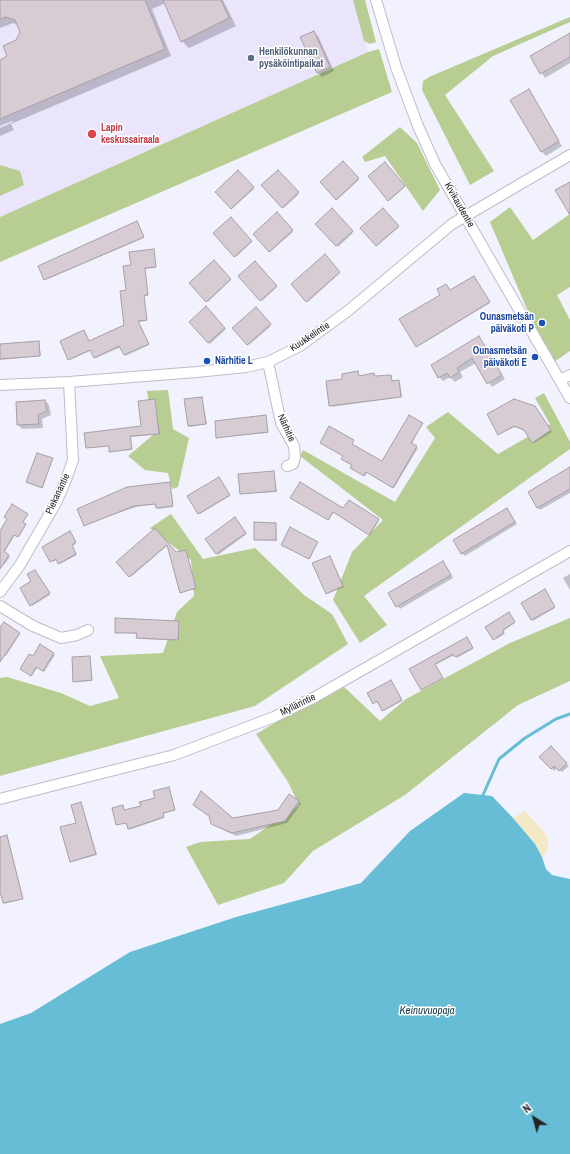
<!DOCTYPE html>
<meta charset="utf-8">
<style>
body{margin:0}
#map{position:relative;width:570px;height:1154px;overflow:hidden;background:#f1f2fd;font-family:"Archivo Narrow",sans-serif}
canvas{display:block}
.north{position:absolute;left:514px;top:1098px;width:40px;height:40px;-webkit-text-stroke:3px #fff;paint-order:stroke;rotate:323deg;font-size:11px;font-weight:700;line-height:16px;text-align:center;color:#252529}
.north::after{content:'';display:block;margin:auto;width:14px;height:18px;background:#252529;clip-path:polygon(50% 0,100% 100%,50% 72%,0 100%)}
</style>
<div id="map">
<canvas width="570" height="1154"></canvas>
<div class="north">N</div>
</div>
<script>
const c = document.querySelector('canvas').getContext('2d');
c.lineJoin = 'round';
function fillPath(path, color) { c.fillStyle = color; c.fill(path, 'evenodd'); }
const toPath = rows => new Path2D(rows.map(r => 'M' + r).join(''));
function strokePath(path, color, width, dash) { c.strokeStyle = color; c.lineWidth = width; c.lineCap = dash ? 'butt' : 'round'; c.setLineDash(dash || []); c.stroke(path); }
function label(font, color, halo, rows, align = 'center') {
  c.font = font + ' "Archivo Narrow",sans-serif'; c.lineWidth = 3; c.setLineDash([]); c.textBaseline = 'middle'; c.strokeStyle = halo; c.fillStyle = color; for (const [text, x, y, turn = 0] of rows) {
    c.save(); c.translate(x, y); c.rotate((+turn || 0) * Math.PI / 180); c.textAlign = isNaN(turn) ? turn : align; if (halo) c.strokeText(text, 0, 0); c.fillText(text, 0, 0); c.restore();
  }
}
const medical = toPath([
 [0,0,354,0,368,52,0,217]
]);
const green = toPath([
 [353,0,365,0,376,42,370,44,364,41],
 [570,17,570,22,493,56,445,95,494,171,470,185,422,90,423,81,429,77],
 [379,49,392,92,0,262,0,217,368,52],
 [400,127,417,143,440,190,423,211,385,156,365,162,362,157],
 [0,165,20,171,24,185,0,196],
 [510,207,533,240,570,214,570,287,557,295,570,320,570,351,554,362,529,314,490,222],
 [168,390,173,429,189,438,178,487,172,489,168,473,145,470,128,456,154,434,147,391],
 [544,393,570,442,570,449,364,596,387,625,360,643,333,600,352,552,383,520,300,456,303,450,395,502,435,438,426,427,448,412,498,454,550,424,535,398],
 [171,514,203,559,255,548,304,595,332,614,348,644,255,706,0,776,0,678,7,677,61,693,90,706,119,698,100,656,163,653,177,612,194,596,191,560,150,528],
 [570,618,570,681,518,705,405,795,313,851,284,883,218,905,186,847,200,842,250,839,299,805,288,782,256,734,341,684,380,721,406,699,510,643]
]);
const sand = toPath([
 [525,811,546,834,548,842,547,852,542,857,535,844,513,818]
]);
const water = toPath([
 [464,793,492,796,513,818,535,844,542,857,546,869,552,875,570,879,570,1154,0,1154,0,1024,31,1013,130,952,236,917,361,883,410,831]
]);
const shadow = toPath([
 [0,0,223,0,236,26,189,48,182,41,166,3,152,9,171,56,11,124,14,130,0,136,0,128,13,122,12,121,0,126,0,61,9,57,21,32,18,25,13,23,0,28],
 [313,32,318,36,334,71,322,77,318,73,302,37],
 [570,34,570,63,545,78,531,57],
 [528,90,562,146,546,156,542,152],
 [343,162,359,180,337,200,321,182],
 [385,163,405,187,389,201,369,177],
 [278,171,299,194,284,208,263,185],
 [238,172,254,189,232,209,216,192],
 [383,209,399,227,377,246,361,228],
 [332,210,353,233,338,247,316,224],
 [277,214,293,232,270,252,254,234],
 [231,219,252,242,236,257,215,233],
 [138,223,144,238,45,280,39,267],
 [154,251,156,268,145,269,148,296,144,296,147,321,139,322,149,345,125,356,121,347,96,358,92,350,70,360,85,332,89,342,125,325,127,291,132,266],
 [325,256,340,273,308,302,292,284],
 [214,262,231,280,208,302,190,283],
 [255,262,277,287,262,301,240,276],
 [475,278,490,303,417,347,441,295],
 [206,308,226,329,210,344,190,322],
 [256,309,271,326,249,345,234,328],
 [479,338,505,379,492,387,476,363,460,372,463,377,455,382,450,377,443,381,439,377],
 [39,342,41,356,0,360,0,345],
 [358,372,359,377,374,375,375,377,391,376,392,382,400,382,402,397,331,407],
 [202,398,207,424,190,427,189,426],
 [154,400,160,434,131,437,132,450,111,452,110,446,87,448,85,434,142,427],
 [45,401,49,405,51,415,42,419,43,428,22,429,18,425],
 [536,409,552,432,534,443,525,431,515,427,499,434],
 [265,416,268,433,217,437],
 [422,424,412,444,418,448,394,488,367,472,365,476,352,469,353,465,343,460,353,441,352,446,382,463],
 [52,459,43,488,27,482],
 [570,468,570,493,540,510,538,508],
 [274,472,277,492,241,494,239,475],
 [220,479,230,496,200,514,199,513],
 [170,483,173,507,158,509,157,504,136,507,84,525],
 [292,499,344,510,349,501,379,521,370,535,334,512,329,520],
 [507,509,517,524,465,556,462,553],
 [27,515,23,523,26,525,19,537,15,535,4,553,10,557,4,565,0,562,0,533],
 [235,518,247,534,218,555,207,539],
 [255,523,276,524,277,541,256,540],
 [155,530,176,553,186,552,196,589,180,592,168,545,131,577,117,562],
 [70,533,76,544,72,546,77,555,60,564,57,560,52,562,43,547],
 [317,543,310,559,283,545],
 [330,557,344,587,327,594,326,593],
 [445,564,453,578,400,609,397,606,389,593],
 [36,572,50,595,32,606,33,581],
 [570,574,570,590,563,578],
 [546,592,555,608,533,621,523,603],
 [509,614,515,623,503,631,505,634,495,640],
 [179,622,179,640,138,639,138,634,116,632],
 [0,629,20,634,6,656,0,652],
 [468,639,473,649,457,658,455,655,435,665,443,679,422,690,410,669],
 [41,646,55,655,44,672,37,668,32,676,22,669,33,658],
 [90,657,92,681,75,682,74,681],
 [392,682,402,701,384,711,379,702,374,703],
 [551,748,569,766,562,772,557,768,554,771,541,757],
 [169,789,175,810,163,814,164,818,129,830,127,823,117,824,123,806,125,811,142,807],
 [298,801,301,804,287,823,236,836,215,826,210,817,197,807,232,819,279,811],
 [81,803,97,855,72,862,71,861],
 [7,836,23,899,4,904,0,888,0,838]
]);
const stream = toPath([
 [483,795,499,759,525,738,556,719,570,714]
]);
const building = toPath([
 [0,0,145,0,165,49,0,119,0,60,7,56,3,46,16,40,20,32,15,20,6,17,0,19,0,0],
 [163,0,221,0,229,18,181,42,163,0],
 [314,31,330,67,317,73,300,37,314,31],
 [570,33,570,57,540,74,530,56,570,33],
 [529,89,559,141,541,152,510,100,529,89],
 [343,161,359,178,336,200,320,182,343,161],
 [385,162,405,186,388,201,368,176,385,162],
 [238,170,254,187,231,209,215,192,238,170],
 [278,170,299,192,282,208,261,185,278,170],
 [570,182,570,215,555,190,570,182],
 [332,208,353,231,336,246,315,224,332,208],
 [383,208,399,226,376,246,360,228,383,208],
 [277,212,293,230,269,252,253,234,277,212],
 [231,217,252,241,234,257,213,233,231,217],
 [137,221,144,237,44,280,38,266,137,221],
 [154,249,156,267,145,268,148,295,144,295,147,320,138,321,149,344,124,355,119,346,94,358,90,350,68,360,60,341,84,330,89,341,124,325,120,291,126,290,123,266,131,265,129,252,154,249],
 [325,254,340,272,306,302,291,284,325,254],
 [214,260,231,279,206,302,189,283,214,260],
 [255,261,277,286,260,301,238,276,255,261],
 [474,276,490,302,416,347,399,319,440,295,437,289,446,284,450,290,474,276],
 [206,306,225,328,208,343,189,322,206,306],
 [256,307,271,324,247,345,232,328,256,307],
 [479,336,502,375,487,384,472,358,457,368,459,372,450,378,447,373,438,378,431,365,479,336],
 [39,341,40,356,0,359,0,344,39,341],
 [358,371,359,376,374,373,375,376,391,375,392,381,399,380,401,397,329,406,326,381,342,379,342,374,358,371],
 [202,397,206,424,188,426,184,399,202,397],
 [155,399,159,434,130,436,132,449,109,452,109,446,86,448,84,433,141,426,138,401,155,399],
 [514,399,535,406,551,430,532,443,524,430,514,426,498,435,487,414,514,399],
 [45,400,47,411,38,415,39,424,17,425,16,402,45,400],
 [266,415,268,432,216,438,215,421,266,415],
 [409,415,423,423,411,443,417,446,393,488,366,472,364,476,350,468,352,465,341,459,343,456,320,443,329,426,354,440,352,444,382,461,409,415],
 [37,453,53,458,42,488,26,482,37,453],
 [570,467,570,489,537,508,528,492,570,467],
 [274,471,276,491,240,494,238,474,274,471],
 [219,477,230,495,198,514,187,496,219,477],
 [170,482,173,506,156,508,155,504,134,506,84,526,77,509,127,487,170,482],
 [300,482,343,508,349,500,379,519,369,535,333,512,328,520,290,498,300,482],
 [12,504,28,514,23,522,26,524,18,537,14,535,4,551,9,555,0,569,0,531,7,519,4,517,12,504],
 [507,508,515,522,461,554,453,540,507,508],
 [235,517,246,533,216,554,205,539,235,517],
 [254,522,276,523,276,540,254,540,254,522],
 [290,527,318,542,309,559,281,545,290,527],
 [155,528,176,552,186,550,196,588,180,593,167,545,129,577,116,562,155,528],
 [70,531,76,542,72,545,76,554,58,564,56,559,50,562,42,547,70,531],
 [330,556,343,586,326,594,312,563,330,556],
 [443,561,451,575,396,607,388,593,443,561],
 [35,570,50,593,30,606,20,588,31,581,27,574,35,570],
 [545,589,555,607,531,620,521,603,545,589],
 [509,612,515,622,503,630,504,632,493,640,485,627,509,612],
 [115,618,179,621,178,640,136,638,137,633,115,633,115,618],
 [4,622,20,633,0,662,0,627,4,622],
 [467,637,473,648,455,657,453,654,435,664,443,678,421,690,409,669,467,637],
 [40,644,54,653,43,671,36,667,31,676,20,669,29,654,33,656,40,644],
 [90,656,92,680,73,682,72,657,90,656],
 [391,680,402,700,382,711,377,701,373,704,367,693,391,680],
 [551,746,567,763,559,771,554,766,551,769,539,757,551,746],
 [169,787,175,810,163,813,164,817,128,829,126,823,116,825,112,808,123,805,124,810,141,806,139,802,155,798,153,791,169,787],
 [201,791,233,818,278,810,289,794,299,801,285,821,232,833,211,824,209,816,193,805,201,791],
 [81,802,96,854,70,862,60,827,76,823,71,805,81,802],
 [7,835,23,899,3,903,0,892,0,837,7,835]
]);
const minor = toPath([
 [376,0,396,67,418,126,435,164,570,398],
 [268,362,281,423,294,446,295,457,293,464,287,466],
 [560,380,570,375],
 [0,385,69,382,197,372,246,367,268,362,300,346,349,310,452,224,570,155],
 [0,592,20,565,57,501,67,477,73,460,69,382],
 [0,606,33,626,61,638,77,635,88,630],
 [0,799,174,755,274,717,315,697,570,551]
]);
const markers = [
 [251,58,4,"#5c6f8a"],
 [92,134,5,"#e0444e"],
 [542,323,4,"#1a4fb4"],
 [535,357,4,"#1a4fb4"],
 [207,361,4,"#1a4fb4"]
];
const serviceNames = [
 ["Henkilökunnan",259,52],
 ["pysäköintipaikat",259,64]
];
const healthNames = [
 ["Lapin",101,128],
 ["keskussairaala",101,140]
];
const streetNames = [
 ["Kivikaudentie",459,205,60],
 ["Kuukkelintie",310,337,-34],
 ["Närhitie",286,428,65],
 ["Piekanantie",58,494,-65],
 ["Myllärintie",298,705,-26]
];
const transitNames = [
 ["Ounasmetsän",534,317],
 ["päiväkoti P",534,329],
 ["Ounasmetsän",527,351],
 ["päiväkoti E",527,363],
 ["Närhitie L",215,361,"left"]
];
const waterNames = [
 ["Keinuvuopaja",427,1011]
];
fillPath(medical, '#ebe5fb');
fillPath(green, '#b8cd92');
fillPath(sand, '#f3e9c4');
fillPath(water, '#67bdd6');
fillPath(shadow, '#0003');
strokePath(stream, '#67bdd6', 3);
fillPath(building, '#d7ccd4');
strokePath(building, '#a89fa6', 1);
strokePath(minor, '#bcbdc8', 12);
strokePath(minor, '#fff', 10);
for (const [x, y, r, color] of markers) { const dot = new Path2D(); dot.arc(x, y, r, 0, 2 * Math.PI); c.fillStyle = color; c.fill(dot); strokePath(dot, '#fff', 1.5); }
label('bold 10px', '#4e5e75', '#fff', serviceNames, 'left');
label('bold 10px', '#be3a42', '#fff', healthNames, 'left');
label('10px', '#252529', '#fff', streetNames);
label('bold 10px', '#164399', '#fff', transitNames, 'right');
label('italic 11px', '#123a45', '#fff', waterNames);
</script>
